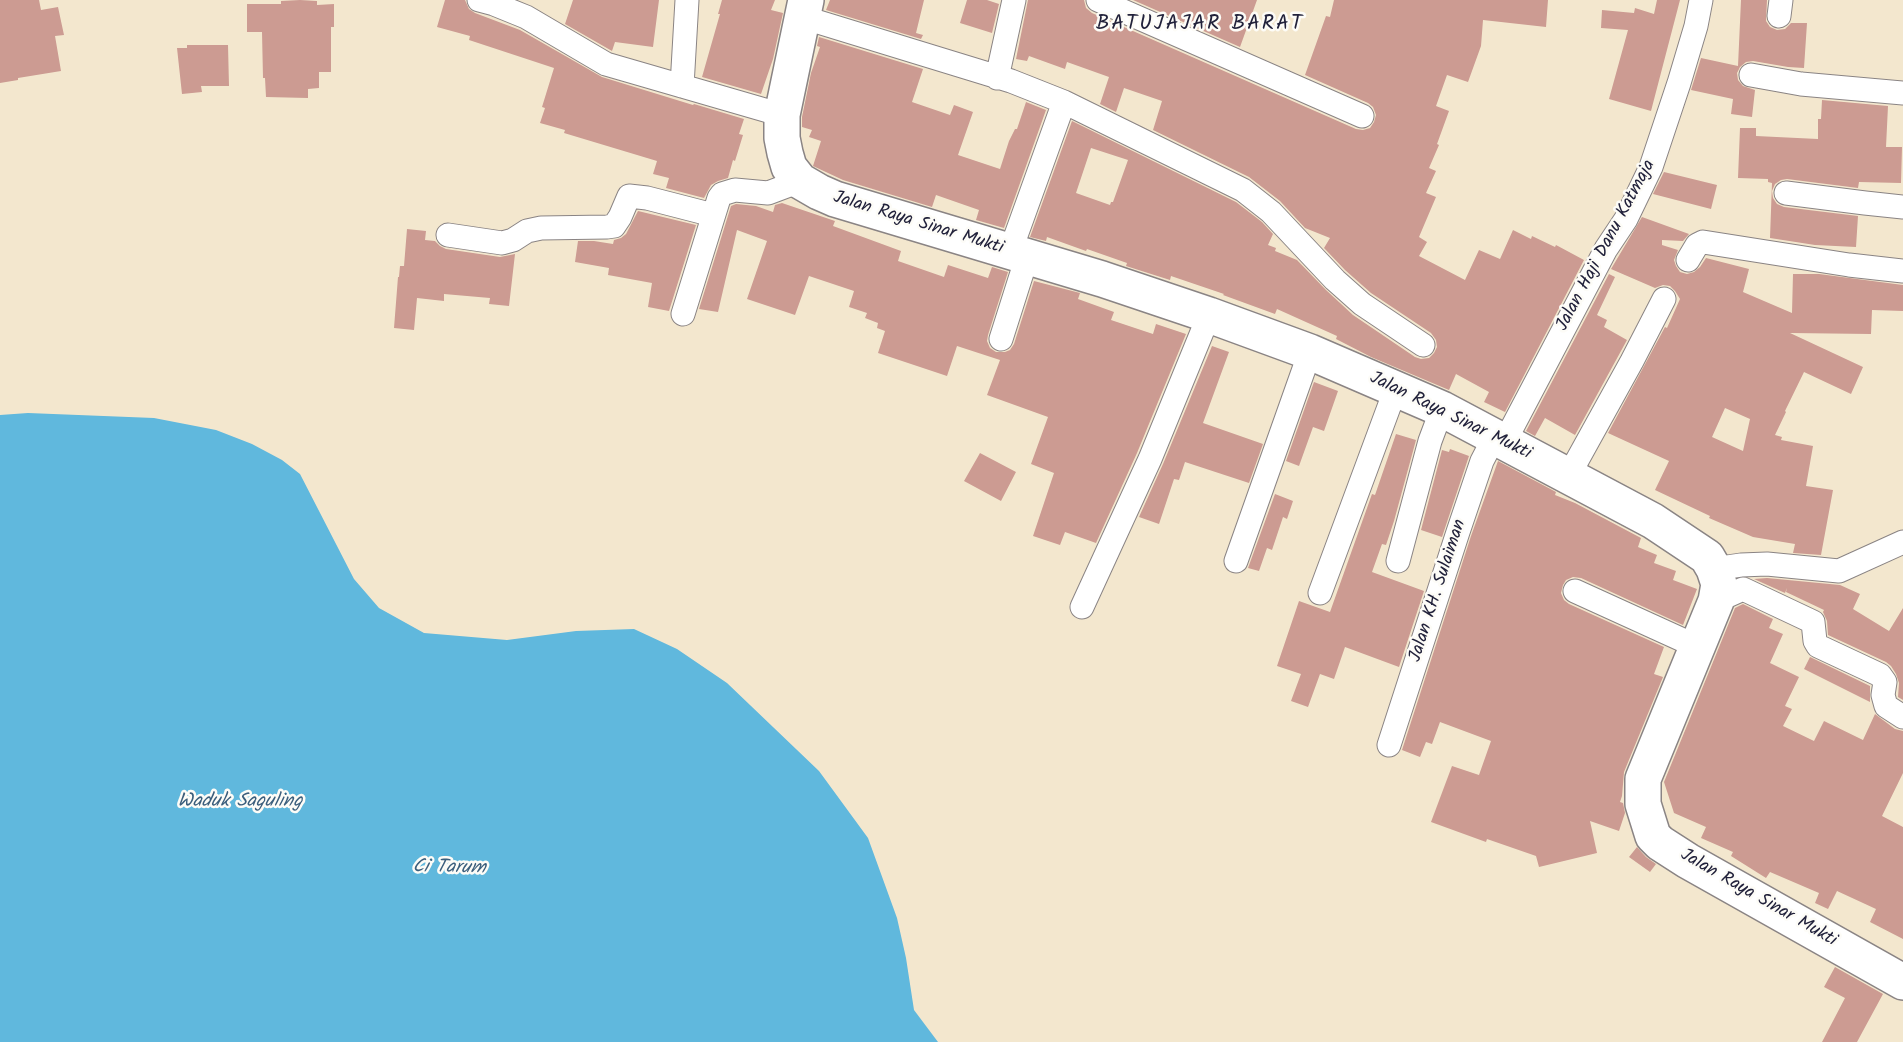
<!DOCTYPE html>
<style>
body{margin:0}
canvas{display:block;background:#f3e7ce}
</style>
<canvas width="1903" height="1042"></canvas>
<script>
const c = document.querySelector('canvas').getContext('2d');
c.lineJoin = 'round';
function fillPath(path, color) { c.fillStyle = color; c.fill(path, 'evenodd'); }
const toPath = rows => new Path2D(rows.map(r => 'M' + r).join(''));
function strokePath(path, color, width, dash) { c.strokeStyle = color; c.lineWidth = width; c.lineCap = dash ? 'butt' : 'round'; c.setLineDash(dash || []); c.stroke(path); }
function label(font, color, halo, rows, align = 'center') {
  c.font = font + ' Kalam,sans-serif'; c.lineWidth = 5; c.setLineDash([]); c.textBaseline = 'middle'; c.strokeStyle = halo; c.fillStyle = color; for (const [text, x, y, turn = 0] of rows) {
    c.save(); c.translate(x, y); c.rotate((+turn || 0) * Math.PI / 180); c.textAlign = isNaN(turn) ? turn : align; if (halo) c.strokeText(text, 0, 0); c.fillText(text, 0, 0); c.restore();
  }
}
const water = toPath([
 [28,413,154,418,216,430,252,444,282,460,300,474,354,579,379,608,424,633,507,640,576,631,634,629,677,649,727,683,819,771,868,838,897,918,906,958,914,1010,938,1042,0,1042,0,415]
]);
const building = toPath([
 [0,0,39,0,41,10,58,7,64,35,55,36,61,71,18,78,18,80,0,83],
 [300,0,317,1,317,5,334,4,334,27,331,27,331,72,319,72,319,88,308,89,308,98,266,97,265,78,263,78,262,32,247,32,247,4,281,4,281,1],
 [445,0,465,0,469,9,475,13,520,30,602,77,693,105,694,104,744,119,739,134,743,135,735,161,733,160,728,178,718,181,711,185,704,198,666,188,669,178,653,174,657,161,564,133,565,130,540,123,545,108,542,107,554,68,469,40,470,36,437,27],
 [573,0,659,0,653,47,615,42,612,51,565,24],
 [722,0,775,0,771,10,783,13,773,59,761,94,702,77,720,14,718,14],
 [830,0,924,0,916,33,923,35,921,39,826,10],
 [967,0,987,0,999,4,992,33,960,23],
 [1028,0,1084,0,1086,8,1092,13,1356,129,1363,130,1370,128,1374,122,1376,115,1373,107,1368,103,1305,75,1326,16,1330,17,1334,0,1548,0,1546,27,1483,20,1481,46,1468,82,1447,75,1436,106,1449,111,1437,144,1439,145,1429,168,1436,171,1426,193,1436,197,1419,237,1427,242,1419,256,1465,280,1479,250,1500,259,1513,230,1531,239,1532,236,1555,247,1556,245,1584,260,1505,412,1484,402,1489,392,1456,374,1449,390,1371,357,1336,339,1337,336,1277,309,1275,314,1223,295,1224,294,1171,276,1170,280,1126,266,1127,263,1087,249,1086,251,1047,237,1046,241,1030,237,1072,121,1236,202,1262,222,1273,234,1268,245,1276,248,1275,251,1297,260,1326,290,1353,315,1415,357,1421,359,1429,358,1434,353,1437,347,1436,340,1431,333,1371,293,1345,270,1324,248,1330,238,1305,228,1280,201,1249,177,1153,130,1162,101,1124,88,1116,112,1100,104,1109,77,1067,62,1065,69,1029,56,1027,61,1016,59],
 [1091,148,1128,160,1113,202,1111,202,1110,205,1076,193],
 [1133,0,1257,0,1240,47],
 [1657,0,1680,0,1651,111,1609,99,1628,30,1601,28,1602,10,1634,13,1635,8,1654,14],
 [1741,0,1767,0,1766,21,1770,27,1777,30,1785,29,1791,23,1807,23,1804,68,1788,67,1753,61,1746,62,1740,67,1737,73,1738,80,1743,86,1755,90,1752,117,1731,114,1733,99,1691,90,1701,58,1738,66],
 [819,37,923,69,912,102,950,115,954,105,973,112,958,155,1000,169,1009,141,1015,129,1017,129,1026,102,1046,110,1004,228,976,220,979,210,936,195,932,207,843,180,813,166,821,141,809,137,812,130,802,127,802,117,811,73,820,47,817,46],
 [187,45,228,45,229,86,201,86,202,92,182,94,177,48,187,48],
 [1822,100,1888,106,1886,147,1902,147,1901,183,1859,182,1858,188,1787,179,1781,180,1775,184,1772,191,1773,198,1777,204,1784,207,1858,216,1856,247,1815,245,1770,238,1772,183,1768,182,1768,179,1738,178,1740,128,1756,128,1756,136,1818,139,1818,119,1821,119],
 [1664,172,1717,185,1711,209,1653,194],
 [782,203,835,221,833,226,901,251,898,261,944,277,948,265,988,278,992,267,1008,272,988,335,987,341,990,348,996,352,1005,352,1010,350,1014,344,1034,281,1080,293,1078,299,1114,312,1111,320,1153,334,1156,324,1186,334,1137,453,1096,543,1065,532,1060,545,1033,536,1054,473,1031,464,1048,417,987,395,1000,360,957,346,947,376,878,353,885,331,877,328,878,323,865,318,867,313,849,307,854,291,809,276,795,315,747,299,767,241,737,230,718,312,699,309,731,206,736,204,756,206,773,212,775,205],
 [638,211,696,225,669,311,648,307,652,283,608,275,609,268,575,262,578,241,594,241,613,244,614,240,621,238,626,234],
 [1642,217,1689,234,1683,241,1662,240,1662,245,1678,250,1674,260,1676,266,1680,272,1687,274,1694,272,1700,267,1706,258,1749,269,1743,292,1792,313,1793,274,1819,274,1903,285,1903,311,1872,310,1871,334,1790,333,1863,367,1851,394,1804,372,1785,411,1786,412,1775,435,1782,437,1781,440,1813,446,1806,486,1833,490,1821,555,1793,553,1795,544,1753,537,1709,518,1710,516,1655,490,1669,461,1608,433,1665,327,1667,328,1680,299,1675,291,1670,286,1663,285,1655,288,1611,269],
 [1725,408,1750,419,1743,451,1712,437],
 [407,229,426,231,425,240,435,241,440,246,446,249,500,257,515,254,509,306,489,304,490,298,444,294,444,301,417,298,414,330,394,328,398,277,399,277,400,266,404,266],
 [1609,274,1615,277,1597,315,1607,320,1604,327,1627,340,1575,435,1545,418,1535,436,1526,431],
 [1212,346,1229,352,1203,423,1263,444,1249,483,1185,462,1179,480,1174,479,1159,524,1139,517,1163,464],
 [1314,382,1338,391,1324,431,1313,427,1299,466,1286,461],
 [1396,434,1416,440,1394,521,1386,545,1382,544,1372,572,1424,591,1399,667,1345,647,1334,679,1320,674,1308,707,1291,701,1301,674,1277,666,1299,601,1330,612,1372,494,1375,495],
 [1450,449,1469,456,1442,537,1421,530,1442,450,1449,452],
 [980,453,1016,472,1001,501,964,481],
 [1498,461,1556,492,1555,495,1575,503,1641,538,1638,547,1657,555,1654,563,1676,571,1673,580,1697,589,1683,625,1581,578,1573,577,1566,580,1563,585,1561,593,1564,600,1569,604,1664,647,1654,674,1663,677,1624,772,1622,796,1620,802,1623,803,1625,813,1619,831,1590,821,1597,853,1539,867,1536,856,1487,839,1486,842,1431,822,1452,766,1479,775,1491,741,1440,722,1432,744,1426,742,1420,757,1402,750,1471,536],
 [1275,494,1293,501,1287,519,1283,517,1272,550,1267,548,1259,571,1248,568],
 [1767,578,1840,585,1860,594,1853,609,1889,631,1903,608,1903,700,1898,697,1899,683,1896,674,1891,666,1886,662,1828,635,1827,621,1823,612,1824,610,1786,592,1787,588,1785,593,1754,579],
 [1743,604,1773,619,1769,628,1783,634,1770,663,1799,677,1785,706,1792,709,1783,726,1814,741,1824,721,1863,740,1875,714,1895,729,1903,731,1903,773,1882,816,1903,827,1903,939,1870,922,1876,909,1837,891,1828,909,1815,903,1819,893,1770,872,1766,878,1731,856,1733,852,1701,838,1706,827,1674,813,1664,782,1735,608],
 [1810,657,1870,686,1870,702,1804,669],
 [1637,847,1646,857,1656,864,1650,872,1629,857],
 [1835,967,1883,994,1857,1042,1822,1042,1845,998,1824,987]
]);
const minor = toPath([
 [479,0,494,4,526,17,606,64,782,115],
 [1098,0,1362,116],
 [1779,16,1781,0],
 [802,17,1011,81,1064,102,1243,190,1271,212,1335,280,1362,304,1423,345],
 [1751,75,1801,84,1903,93],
 [997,78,1014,0],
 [682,86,687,0],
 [1786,193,1865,203,1903,207],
 [448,235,502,243,513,240,527,231,541,228,607,227,614,226,620,217,629,196,647,198,713,215],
 [1010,252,1064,102],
 [1688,260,1697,245,1703,242,1849,265,1903,271],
 [683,314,719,198,722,194,735,190,768,193,800,181],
 [1001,339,1027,257],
 [1504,443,1606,249,1626,219,1651,167,1679,83,1696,26,1701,0],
 [1569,475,1632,361,1664,299],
 [1236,561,1310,352],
 [1398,561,1430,441,1442,409],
 [1714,569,1741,565,1767,564,1839,571,1903,542],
 [1575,591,1698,647],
 [1320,593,1396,388],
 [1716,601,1743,589,1813,622,1815,641,1818,646,1880,675,1885,682,1883,695,1886,706,1903,717],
 [1082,607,1150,459,1209,315],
 [1389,745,1458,532,1482,461,1494,438]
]);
const highway = toPath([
 [806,0,782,115,782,138,785,153,789,167,800,181,819,192,835,199,1102,279,1209,315,1310,352,1442,409,1653,521,1707,557,1714,569,1719,584,1716,601,1643,779,1643,804,1653,836,1660,843,1688,861,1903,982]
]);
const streetNames = [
 ["Jalan Raya Sinar Mukti",918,224,17],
 ["Jalan Haji Danu Katmaja",1607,246,-62],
 ["Jalan Raya Sinar Mukti",1450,417,26],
 ["Jalan KH. Sulaiman",1439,591,-72],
 ["Jalan Raya Sinar Mukti",1758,899,30]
];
const waterNames = [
 ["Waduk Saguling",240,803],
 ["Ci Tarum",449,869,1]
];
const quarterNames = [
 ["BATUJAJAR BARAT",1200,25]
];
fillPath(water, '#60b8dd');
fillPath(building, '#cc9b92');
strokePath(minor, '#8a8484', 25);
strokePath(highway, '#8a8484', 38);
strokePath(minor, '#fff', 23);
strokePath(highway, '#fff', 35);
label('18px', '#22223b', '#fdfcf7', streetNames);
label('italic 19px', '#3b5e7c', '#fdfcf7', waterNames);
c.letterSpacing = '2px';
label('21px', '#22223b', '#fdfcf7', quarterNames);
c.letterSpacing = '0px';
</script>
